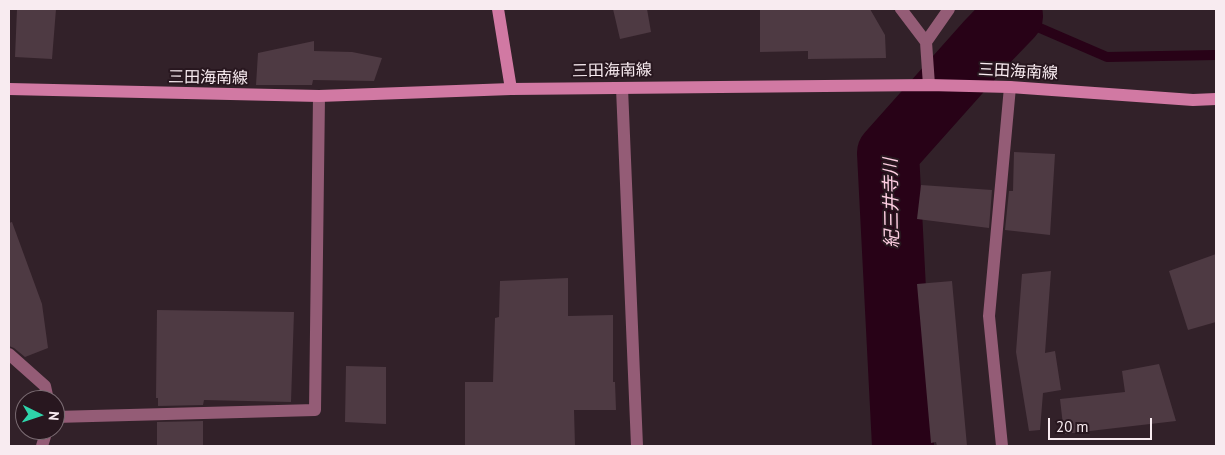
<!DOCTYPE html>
<meta charset="utf-8">
<style>
body{margin:0}
#map{position:relative;width:1225px;height:455px;overflow:hidden;background:#322129;font-family:"PT Sans",sans-serif}
canvas{display:block}
.frame{position:absolute;inset:0;border:10px solid #f8ebf0;pointer-events:none}
.north{position:absolute;left:15px;top:390px;width:50px;height:50px;box-sizing:border-box;background:#28171f;border:1px solid #7b6c73;border-radius:50%;rotate:94deg;font-size:14px;font-weight:700;line-height:20px;text-align:center;color:#f8ebf0}
.north::after{content:'';display:block;margin:auto;width:18px;height:22px;background:#2ed4aa;clip-path:polygon(50% 0,100% 100%,50% 72%,0 100%)}
.scale{position:absolute;left:1048px;top:418px;width:104px;height:22px;box-sizing:border-box;border:2px solid #f8ebf0;border-top:0;padding-left:6px;font-size:15px;line-height:18px;white-space:nowrap;color:#f8ebf0;-webkit-text-stroke:4px #28171f;paint-order:stroke}
</style>
<div id="map">
<canvas width="1225" height="455"></canvas>
<div class="frame"></div>
<div class="north">N</div>
<div class="scale">20 m</div>
</div>
<script>
const c = document.querySelector('canvas').getContext('2d');
c.lineJoin = 'round';
const toPath = rows => new Path2D(rows.map(r => 'M' + r).join(''));
function strokePath(path, color, width, dash) { c.strokeStyle = color; c.lineWidth = width; c.lineCap = dash ? 'butt' : 'round'; c.setLineDash(dash || []); c.stroke(path); }
function fillPath(path, color) { c.fillStyle = color; c.fill(path, 'evenodd'); }
function label(font, color, halo, rows, align = 'center') {
  c.font = font + ' "PT Sans","Noto Sans JP",sans-serif'; c.lineWidth = 4; c.setLineDash([]); c.textBaseline = 'middle'; c.strokeStyle = halo; c.fillStyle = color; for (const [text, x, y, turn = 0] of rows) {
    c.save(); c.translate(x, y); c.rotate((+turn || 0) * Math.PI / 180); c.textAlign = isNaN(turn) ? turn : align; if (halo) c.strokeText(text, 0, 0); c.fillText(text, 0, 0); c.restore();
  }
}
const stream = toPath([
 [1012,16,1107,57,1216,55]
]);
const river = toPath([
 [903,446,888,153,986,43,1012,16,1006,9]
]);
const building = toPath([
 [17,9,56,9,52,59,15,57],
 [613,9,647,9,651,32,620,39],
 [760,9,870,9,885,35,886,58,808,59,808,51,760,52],
 [314,41,314,51,352,52,382,58,374,81,313,80,312,85,256,85,258,53],
 [1014,152,1055,154,1050,235,1005,230,1009,191,1013,191],
 [921,185,992,190,989,228,917,219],
 [12,222,42,304,48,348,25,357,14,348,9,346,9,223],
 [1216,254,1216,322,1188,330,1169,271],
 [1051,271,1045,353,1055,351,1061,390,1043,393,1040,430,1029,431,1016,352,1022,274],
 [568,278,568,316,613,315,613,382,615,382,616,410,574,410,575,446,465,446,465,382,493,382,495,318,499,317,500,281],
 [952,281,967,446,937,446,936,442,931,443,917,284],
 [157,310,294,312,291,402,204,400,203,405,158,406,158,398,156,398],
 [1159,364,1176,421,1064,434,1060,399,1125,392,1122,371],
 [346,366,386,367,386,424,345,422],
 [203,421,203,446,157,446,157,422]
]);
const street = toPath([
 [901,9,926,42,929,85],
 [926,42,949,9],
 [622,88,637,446],
 [9,354,45,386,48,400],
 [55,417,315,410,319,96],
 [42,446,47,430],
 [1002,446,989,316,1010,87]
]);
const secondary = toPath([
 [498,9,511,89],
 [9,89,319,96,511,89,929,85,1010,87,1193,100,1216,99]
]);
const streetNames = [
 ["三田海南線",612,71,-1],
 ["三田海南線",1018,72,3],
 ["三田海南線",208,78,1]
];
const waterNames = [
 ["紀三井寺川",892,203,-91]
];
strokePath(stream, '#280217', 10);
strokePath(river, '#280217', 62);
fillPath(building, '#4e3a43');
strokePath(street, '#945c76', 12);
strokePath(secondary, '#d179a3', 12);
label('16px', '#f8ebf0', '#28171f', streetNames);
label('italic 18px', '#ffcfe3', '#28171f', waterNames);
</script>
